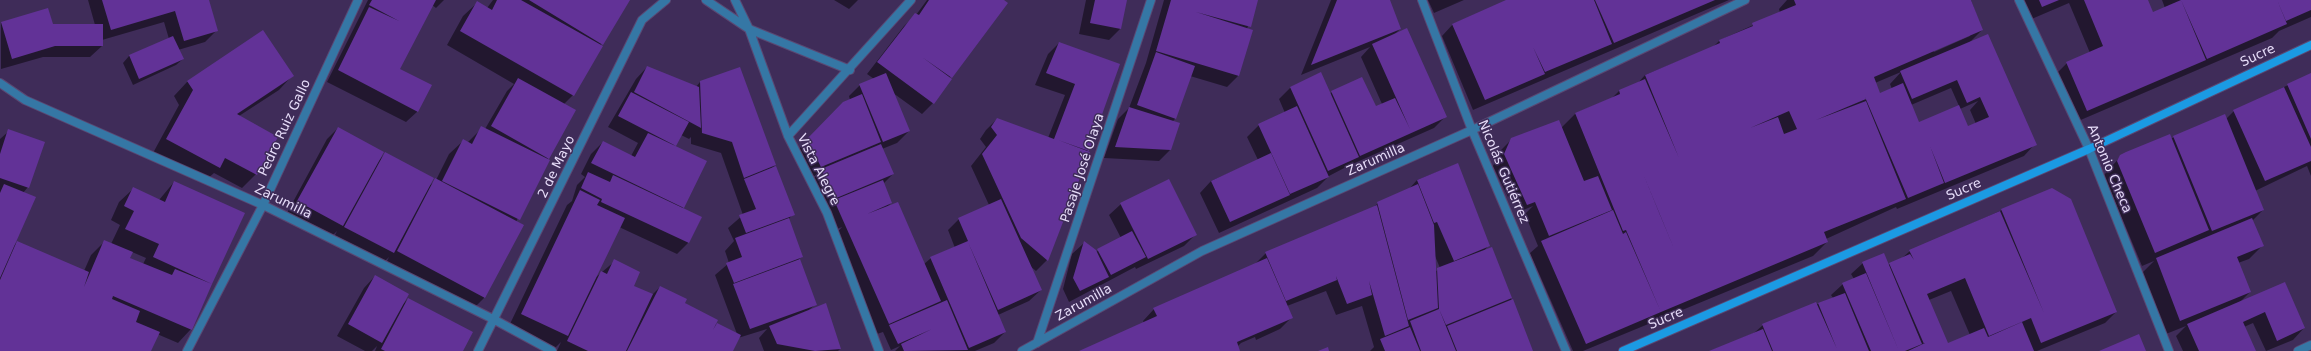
<!DOCTYPE html>
<meta charset="utf-8">
<style>
body{margin:0}
canvas{display:block;background:#3f2c59}
</style>
<canvas width="2311" height="351"></canvas>
<script>
const c = document.querySelector('canvas').getContext('2d');
c.lineJoin = 'round';
function fillPath(path, color) { c.fillStyle = color; c.fill(path, 'evenodd'); }
const toPath = rows => new Path2D(rows.map(r => 'M' + r).join(''));
function strokePath(path, color, width, dash) { c.strokeStyle = color; c.lineWidth = width; c.lineCap = dash ? 'butt' : 'round'; c.setLineDash(dash || []); c.stroke(path); }
function label(font, color, halo, rows, align = 'center') {
  c.font = font + ' "DejaVu Sans",sans-serif'; c.lineWidth = 3; c.setLineDash([]); c.textBaseline = 'middle'; c.strokeStyle = halo; c.fillStyle = color; for (const [text, x, y, turn = 0] of rows) {
    c.save(); c.translate(x, y); c.rotate((+turn || 0) * Math.PI / 180); c.textAlign = isNaN(turn) ? turn : align; if (halo) c.strokeText(text, 0, 0); c.fillText(text, 0, 0); c.restore();
  }
}
const shadow = toPath([
 [88,0,208,0,217,30,205,42,178,50,183,59,176,65,133,85,123,63,129,56,169,39,164,22,102,40,102,46,90,57,43,57,1,69,1,23,95,25],
 [368,0,444,0,436,8,432,5,399,69,418,111,406,122,327,82],
 [493,0,629,0,600,46,573,95,564,104,548,158,516,222,484,298,473,309,386,263,389,257,382,264,333,239,337,231,331,237,287,213,327,139,338,128,379,160,385,154,429,186,436,180,449,154,463,141,467,143,482,128,485,129,507,91,514,84,447,45,463,16,477,3,487,8],
 [834,0,858,0,849,9],
 [927,0,1002,0,933,103,922,114,893,93,909,131,897,143,882,149,893,174,883,184,891,203,886,208,924,264,931,258,955,248,948,230,959,219,989,205,971,166,986,147,980,139,986,130,997,119,1048,138,1065,95,1035,85,1048,54,1059,43,1119,65,1047,260,1036,271,1030,266,1041,290,1029,301,998,315,1005,332,994,343,975,351,895,351,900,346,891,350,883,332,877,334,835,235,842,227,837,229,811,181,817,175,809,178,797,151,844,103,850,100,849,96,860,85,874,79,867,74,904,26,916,15],
 [1086,0,1125,0,1120,29,1109,40,1079,34],
 [1164,0,1257,0,1247,29,1238,76,1227,87,1190,76,1175,119,1172,122,1170,150,1159,161,1104,158,1118,119,1129,108,1146,63],
 [1331,0,1389,0,1400,29,1393,36,1445,117,1434,128,1348,166,1329,176,1317,188,1219,233,1200,193,1211,181,1258,160,1247,137,1259,125,1285,113,1279,99,1290,88,1320,74,1330,94,1332,92,1376,108,1382,104,1361,57,1370,47,1301,75],
 [1428,0,1464,0,1434,13],
 [1510,0,1729,0,1473,110,1442,36,1453,24],
 [1787,0,1971,0,1982,30,1969,43,2035,144,2024,156,1897,209,1896,207,1826,239,1827,242,1813,256,1583,351,1573,351,1530,253,1538,246,1525,214,1533,206,1521,211,1514,194,1508,197,1493,166,1500,151,1512,139,1561,128,1576,113,1612,98,1619,91,1637,84,1645,75,1713,47,1720,40,1780,13,1779,9],
 [1970,34,1970,36,1934,52,1933,50],
 [1901,72,1890,84,1892,89,1875,96,1875,83],
 [1951,88,1959,106,1918,123,1911,105],
 [1978,101,1970,110,1976,124,1968,128,1960,109],
 [2018,0,2147,0,2153,13,2165,8,2162,0,2311,0,2311,17,2279,31,2272,38,2076,122,2056,74,2067,63,2090,53,2069,3,2027,21],
 [263,32,292,76,279,90,239,116,256,174,242,188,214,173,205,181,153,153,179,105,174,96,187,82],
 [647,67,696,87,700,82,775,165,771,169,793,214,788,220,802,257,799,259,816,304,809,310,840,349,838,351,764,351,759,338,767,329,738,338,732,351,557,351,561,342,553,350,508,328,567,205,572,201,577,185,585,177,581,174,591,154,603,142,631,156,638,143,608,127,636,79],
 [681,135,689,139,691,137,691,144,721,153,743,215,728,228,734,241,725,251,729,263,715,275,737,334,715,323,660,287,652,295,632,286,615,261,595,278,619,227,677,254,688,243,701,218,682,209,683,207,673,146],
 [2311,74,2311,176,2307,166,2255,191,2263,210,2252,221,2263,245,2249,259,2238,263,2250,292,2240,302,2285,283,2304,328,2293,340,2266,351,2253,323,2244,327,2255,351,2183,351,2176,336,2186,326,2166,334,2142,273,2154,261,2142,266,2104,175,2121,156,2226,119,2234,111],
 [9,131,28,187,23,193,13,246,17,242,84,271,91,255,105,241,111,244,120,225,111,220,119,202,133,189,159,200,174,182,243,213,191,329,178,343,157,334,150,351,0,351,0,139],
 [132,252,146,258,143,264,129,258],
 [1457,164,1488,246,1484,251,1491,248,1532,351,1370,351,1374,347,1362,306,1336,315,1326,291,1287,306,1291,318,1280,329,1256,340,1255,337,1241,343,1237,347,1239,351,1081,351,1144,323,1143,321,1154,309,1255,264,1266,253,1373,208,1378,203,1409,189,1417,180],
 [1435,256,1440,268,1435,272],
 [1121,204,1196,234,1184,246,1136,269,1135,267,1069,302,1063,289,1072,254,1084,243,1096,252,1121,238,1109,215],
 [2002,210,2116,312,2105,323,2037,351,1712,351,1754,333,1763,325,1833,298,1831,295,1843,284,1854,279,1851,274,1863,263,1888,265,1902,258,1910,251],
 [1951,291,1970,335,1947,344,1929,300],
 [375,276,402,305,408,299,462,351,375,351,377,346,372,351,365,351,337,336,364,288]
]);
const building = toPath([
 [102,0,209,0,218,31,184,41,175,11,111,30],
 [372,0,436,0,400,69,432,85,418,112,338,70,369,7,399,21,369,5],
 [497,0,521,0,603,46,574,96,460,31,477,1,492,10],
 [529,0,630,0,603,45],
 [929,0,1004,0,1008,3,952,78,922,57,952,79,934,104,877,62,915,13,919,15],
 [1095,0,1127,0,1121,29,1090,23],
 [1171,0,1258,0,1251,27,1196,12,1253,30,1239,76,1156,51],
 [1337,0,1390,0,1401,29,1311,65],
 [1506,0,1594,0,1612,44,1545,72,1533,47,1545,74,1485,100,1452,24],
 [1595,0,1715,0,1614,43],
 [1794,0,1971,0,1983,30,1874,77,1880,93,1903,83,1919,122,1959,105,1968,126,1989,117,1980,97,1967,103,1957,80,1912,99,1900,71,1988,34,2037,145,1945,183,1930,146,1944,183,1908,198,1865,97,1866,99,1816,120,1866,101,1906,199,1824,232,1828,242,1661,312,1626,230,1623,231,1575,113,1620,94,1619,90,1645,79,1679,158,1645,75,1720,43,1719,40,1753,26,1752,23,1796,5],
 [1789,111,1797,129,1784,134,1778,117,1750,128],
 [1642,171,1675,251,1660,215],
 [2039,0,2059,0,2042,7],
 [2084,0,2148,0,2153,12,2181,0,2206,60,2087,111,2066,62,2103,46],
 [2181,0,2277,0,2287,24,2207,59],
 [2277,0,2311,0,2311,10,2286,21],
 [48,8,53,24,103,24,103,46,55,46,12,59,1,22],
 [1407,28,1447,117,1360,156,1331,91,1362,77,1376,106,1395,98,1410,129,1372,44],
 [263,30,294,76,237,114,278,137,257,175,225,158,220,168,166,139,193,90,187,81],
 [173,36,184,59,139,79,129,55],
 [1059,42,1120,64,1089,151,1058,140,1090,152,1048,261,1021,238,982,154,997,135,991,127,997,118,1054,139,1075,84,1046,73],
 [1156,52,1195,66,1176,119,1137,105],
 [647,66,699,87,701,128,634,92],
 [740,67,776,165,744,178,732,142,702,133,700,81],
 [1321,72,1359,157,1328,171,1290,87],
 [886,73,910,131,883,142,859,84],
 [2311,73,2311,139,2287,84],
 [518,78,576,110,549,159,491,126],
 [2284,87,2311,147,2311,161,2265,181,2233,110],
 [631,92,689,122,676,146,618,116],
 [862,94,881,142,821,167,807,139,843,102],
 [1297,106,1329,177,1290,194,1258,124],
 [1129,107,1180,123,1171,150,1115,147],
 [2225,114,2264,210,2212,231,2173,136],
 [1559,120,1584,181,1598,176,1612,210,1549,236,1535,202,1527,205,1504,154,1511,138],
 [481,126,550,160,520,220,442,181,463,139,472,144],
 [338,127,384,152,343,226,297,201],
 [8,129,45,142,29,188,0,178,0,154],
 [648,133,707,161,684,208,591,163,603,141,635,157],
 [2170,134,2209,230,2155,253,2117,161,2120,155,2126,152],
 [881,144,894,174,834,199,821,169],
 [385,152,434,178,394,253,344,227],
 [1271,153,1290,195,1230,222,1211,181],
 [1458,163,1490,246,1454,261,1437,222,1434,223,1417,180],
 [776,166,795,215,746,233,739,215,756,209,744,179],
 [588,172,610,182,613,175,702,217,689,243,601,202,602,199,581,188],
 [435,178,524,225,485,298,397,251],
 [1169,179,1197,235,1148,259,1120,203],
 [883,180,892,203,867,214,898,202,941,301,889,324,834,200],
 [174,181,245,213,212,284,153,257,159,244,125,229,134,211,124,206,133,187,165,202],
 [4,184,36,197,0,278,0,193],
 [1418,184,1434,225,1438,308,1408,320,1377,202],
 [2052,188,2071,199,2117,312,2041,343,2031,318,1989,336,1965,278,1927,294,1948,343,1984,328,1988,337,2022,322,2034,351,1908,351,1925,343,1924,344,1889,263,1910,254,1914,260,1909,250,2000,211,2044,313,2001,209],
 [580,190,600,200,597,205,625,218,568,336,521,314],
 [1001,199,1042,290,998,310,968,242,1006,332,969,348,930,257,968,241,958,218],
 [1377,205,1409,326,1385,336,1369,281,1372,295,1347,304,1336,276,1337,280,1286,301,1265,252],
 [1613,210,1623,234,1626,232,1661,312,1586,344,1541,241],
 [789,218,803,257,734,283,726,263,742,257,735,238],
 [2252,218,2264,246,2237,257,2251,292,2180,321,2156,258],
 [1132,231,1146,257,1111,275,1097,249],
 [104,240,133,252,130,258,172,275,175,269,212,284,192,330,113,296,112,299,140,311,136,322,160,332,151,351,0,351,0,280,17,241,89,272,84,287],
 [1084,241,1096,250,1109,277,1080,291,1073,278],
 [1492,247,1512,298,1446,325,1439,309,1437,268],
 [1884,253,1922,344,1905,351,1899,351,1862,262],
 [1267,258,1293,318,1237,342,1240,351,1079,351,1157,316,1153,308],
 [614,259,640,272,634,286,653,294,626,351,588,351,567,341,601,271,607,274],
 [800,259,817,305,750,329,733,284],
 [1866,273,1899,351,1871,351,1842,283],
 [375,275,409,294,382,343,348,324],
 [2285,282,2305,328,2277,341,2265,312,2243,322,2256,351,2199,351,2187,324],
 [660,286,687,299,685,303,718,320,713,330,717,323,741,335,733,351,627,351],
 [1845,293,1869,351,1773,351,1762,324,1816,302,1837,349,1818,303],
 [408,298,473,332,463,351,385,351,381,349],
 [1513,299,1533,351,1457,351,1447,326],
 [947,300,968,350,904,351,901,344,932,329,898,344,889,325],
 [826,303,841,349,815,351,777,344,769,326],
 [1439,309,1456,351,1421,351,1410,321],
 [1410,327,1420,351,1385,351,1380,339],
 [1763,329,1772,351,1709,351],
 [2139,334,2146,351,2099,351],
 [1328,347,1329,351,1318,351]
]);
const street = toPath([
 [706,0,749,29,850,70],
 [735,0,749,29,788,136,827,213,879,351],
 [1422,0,1472,130,1566,351],
 [2019,0,2089,149,2169,351],
 [0,83,25,100,263,205,495,320,552,351],
 [788,136,911,0],
 [1037,343,1151,0],
 [187,351,263,205,358,0],
 [478,351,642,20,666,0],
 [1022,351,1202,251,1472,130,1745,0],
 [2298,351,2311,345]
]);
const secondary = toPath([
 [1623,351,2089,149,2311,45]
]);
const streetNames = [
 ["Sucre",2258,56,-25],
 ["Pedro Ruiz Gallo",285,128,-65],
 ["Zarumilla",1376,160,-24],
 ["2 de Mayo",557,167,-64],
 ["Pasaje José Olaya",1083,168,-72],
 ["Antonio Checa",2109,169,67],
 ["Vista Alegre",818,170,63],
 ["Nicolás Gutiérrez",1503,172,67],
 ["Sucre",1964,190,-23],
 ["Zarumilla",283,202,26],
 ["Zarumilla",1084,303,-29],
 ["Sucre",1666,319,-23]
];
fillPath(shadow, '#0007');
fillPath(building, '#623297');
strokePath(street, '#5a4873', 10);
strokePath(secondary, '#5a4873', 10);
strokePath(street, '#3577a5', 8);
strokePath(secondary, '#1b9ae3', 8);
label('13px', '#e7ddf9', '#3f2c59', streetNames);
</script>
